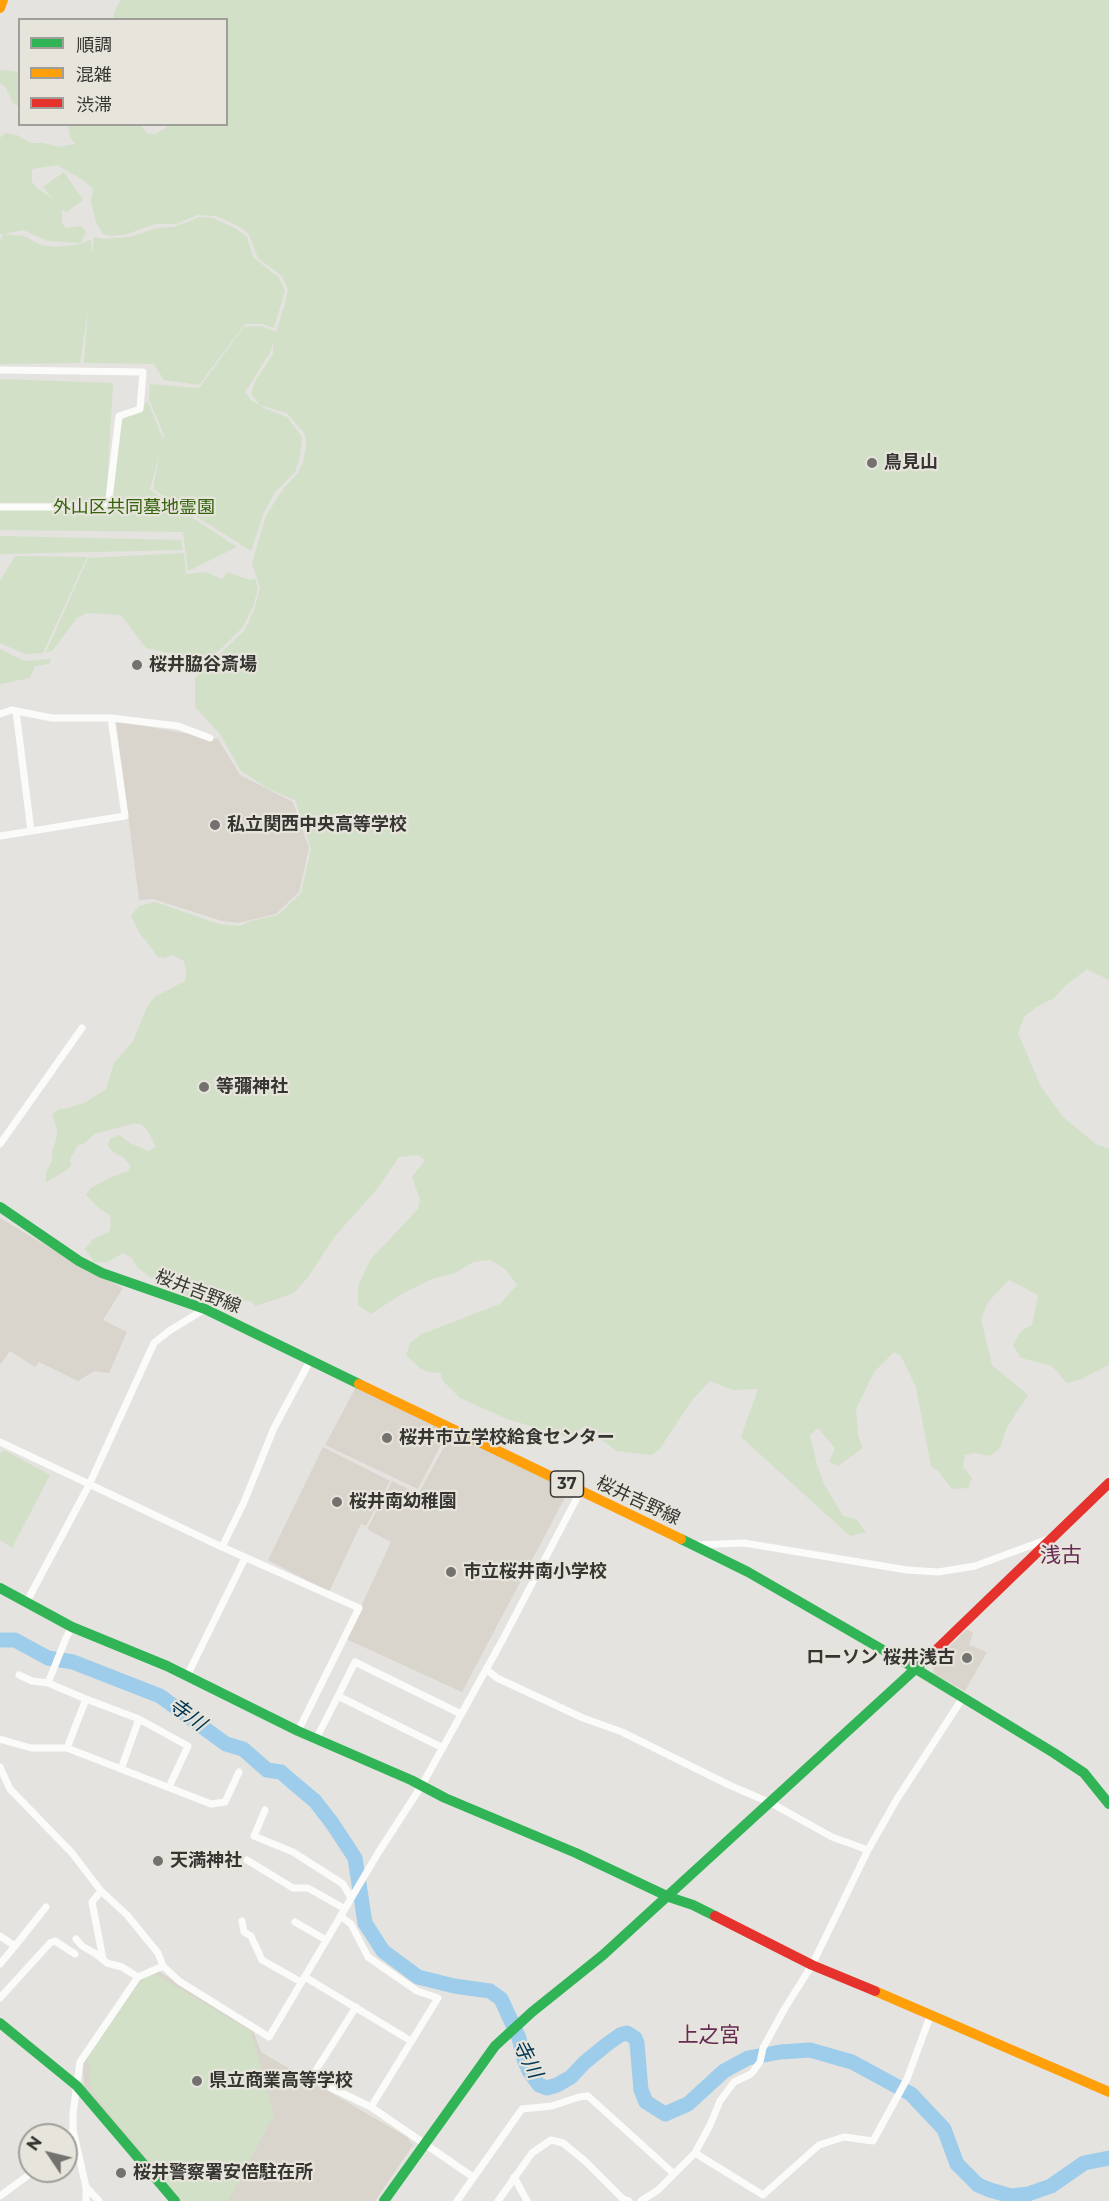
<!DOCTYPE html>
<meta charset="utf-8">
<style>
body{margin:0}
#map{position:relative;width:1109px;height:2201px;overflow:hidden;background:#e4e3df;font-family:Montserrat,"Noto Sans JP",sans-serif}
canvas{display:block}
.legend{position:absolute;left:18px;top:18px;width:210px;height:108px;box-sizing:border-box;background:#e7e4dc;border:2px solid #a09e98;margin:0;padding:8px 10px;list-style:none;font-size:18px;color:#363532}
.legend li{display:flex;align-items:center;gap:12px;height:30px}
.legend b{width:30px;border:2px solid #a09e98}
.north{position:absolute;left:18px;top:2123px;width:60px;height:60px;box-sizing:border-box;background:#e7e4dc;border:2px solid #a09e98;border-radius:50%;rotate:305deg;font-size:16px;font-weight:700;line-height:24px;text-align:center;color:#363532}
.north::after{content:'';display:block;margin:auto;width:21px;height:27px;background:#73726f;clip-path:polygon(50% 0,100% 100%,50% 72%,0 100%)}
</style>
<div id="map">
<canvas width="1109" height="2201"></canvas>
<ul class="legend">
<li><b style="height:8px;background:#30b455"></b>順調</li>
<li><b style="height:8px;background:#ff9f0a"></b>混雑</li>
<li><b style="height:8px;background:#e5322d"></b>渋滞</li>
</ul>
<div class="north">N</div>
</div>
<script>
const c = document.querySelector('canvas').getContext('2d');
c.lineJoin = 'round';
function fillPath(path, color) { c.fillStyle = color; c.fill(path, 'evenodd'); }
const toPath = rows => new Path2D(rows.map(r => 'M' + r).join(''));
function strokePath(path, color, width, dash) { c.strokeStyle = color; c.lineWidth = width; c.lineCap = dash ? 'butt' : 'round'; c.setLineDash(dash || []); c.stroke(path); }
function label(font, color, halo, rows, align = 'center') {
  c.font = font + ' Montserrat,"Noto Sans JP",sans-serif'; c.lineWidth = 4.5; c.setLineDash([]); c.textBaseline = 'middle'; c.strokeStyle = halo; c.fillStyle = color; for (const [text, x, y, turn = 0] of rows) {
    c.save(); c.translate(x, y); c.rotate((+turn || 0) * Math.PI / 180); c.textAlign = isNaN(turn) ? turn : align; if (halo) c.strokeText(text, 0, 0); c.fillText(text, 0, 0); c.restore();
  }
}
const built = toPath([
 [116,721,218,739,240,775,293,802,309,848,299,892,276,914,238,923,222,921,153,899,139,900],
 [0,1218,94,1274,123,1288,103,1320,127,1332,109,1373,94,1371,78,1381,39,1362,35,1367,10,1351,0,1365],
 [357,1385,448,1431,418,1489,325,1445],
 [452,1433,569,1490,462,1692,346,1639,391,1542,367,1529,392,1481,418,1494],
 [323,1447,390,1481,366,1526,361,1524,329,1592,268,1560],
 [967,1629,973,1633,969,1645,987,1652,965,1691,934,1674,932,1663],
 [152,1967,253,2030,261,2052,407,2137,413,2145,375,2201,178,2201,84,2088,83,2062,141,1977]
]);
const green = toPath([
 [121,0,1109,0,1109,980,1087,969,1066,985,1054,998,1035,1008,1024,1017,1018,1033,1041,1087,1064,1118,1096,1144,1109,1149,1109,1365,1079,1380,1067,1383,1052,1366,1021,1358,1013,1345,1021,1331,1032,1325,1038,1295,1009,1280,988,1302,981,1319,992,1365,1028,1395,1007,1427,1000,1448,990,1456,975,1453,965,1455,963,1467,972,1478,968,1488,952,1489,938,1471,931,1466,916,1387,901,1356,894,1352,874,1372,856,1409,858,1436,863,1448,838,1466,829,1462,835,1448,818,1428,810,1435,817,1465,824,1484,843,1516,856,1519,866,1532,850,1536,741,1437,758,1389,733,1390,710,1381,692,1400,659,1450,651,1455,616,1451,585,1426,569,1438,507,1419,460,1398,443,1381,440,1372,432,1373,421,1369,406,1355,410,1343,422,1334,500,1304,517,1285,505,1269,490,1260,473,1262,455,1273,432,1279,403,1293,371,1314,358,1305,358,1286,370,1260,418,1209,420,1200,412,1177,425,1160,418,1155,399,1157,377,1189,335,1236,308,1277,294,1293,256,1306,251,1301,234,1300,206,1305,200,1303,181,1292,171,1277,165,1280,150,1277,137,1267,132,1258,123,1253,107,1262,94,1262,85,1249,93,1239,109,1232,111,1225,110,1215,100,1209,86,1195,91,1188,112,1177,128,1171,131,1166,123,1157,113,1152,108,1146,110,1139,119,1135,130,1143,148,1151,156,1147,148,1131,141,1124,132,1124,94,1134,85,1143,78,1145,70,1159,71,1166,65,1171,46,1182,46,1172,52,1161,52,1151,56,1141,57,1129,52,1114,60,1109,68,1108,86,1102,106,1089,114,1063,133,1041,148,1005,155,997,185,981,186,971,184,961,172,955,164,958,158,957,139,932,131,916,139,906,155,902,219,924,240,926,251,921,278,915,301,893,311,849,295,800,269,789,241,771,220,734,195,707,195,678,245,630,255,607,260,588,252,563,266,516,283,489,298,473,303,462,306,445,305,434,287,413,260,405,251,394,256,380,273,354,273,342,271,351,245,392,251,400,266,409,287,417,302,437,300,457,295,472,276,491,264,512,251,551,153,489,161,448,150,490,237,547,188,571,183,532,0,530,0,507,71,503,0,503,0,379,113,383,106,502,119,422,148,402,163,439,164,435,149,399,150,384,199,388,244,327,261,326,276,332,285,304,288,290,282,276,258,258,249,234,240,227,216,216,198,215,176,224,155,224,127,234,112,236,103,234,96,222,91,201,93,189,83,180,57,165,32,169,32,182,37,188,53,199,43,187,64,172,83,200,66,212,62,209,62,223,66,228,82,226,86,232,81,243,48,241,23,230,4,234,24,236,41,245,56,247,80,244,91,240,92,255,94,237,104,239,129,237,157,228,174,227,200,217,213,218,235,228,247,237,253,257,279,278,285,291,274,328,262,324,245,324,199,385,164,380,154,364,84,363,88,309,80,363,0,364,0,240,3,234,0,234,0,138,5,133,17,135,30,143,44,143,58,147,75,144,70,137,68,125,140,125,147,133,155,134,166,128,166,125,226,124,226,20,113,19,115,10],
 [0,70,19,72,19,106,13,103,6,88,0,83],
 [0,536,181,540,183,550,0,554],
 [184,553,186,574,206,572,222,579,227,572,250,580,255,578,258,588,253,607,243,627,221,649,205,661,146,648,121,615,87,613,77,618,52,651,46,652,88,558],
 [15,556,87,557,43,653,25,654,0,643,0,581],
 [0,649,24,661,51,659,49,664,35,666,30,678,0,684],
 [4,1450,50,1475,12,1548,0,1540,0,1453],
 [146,1974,155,1974,251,2031,274,2115,228,2201,182,2201,92,2092,89,2081,90,2065,87,2061,92,2049]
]);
const river = toPath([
 [0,1640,15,1640,48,1658,73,1662,160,1696,226,1744,243,1749,267,1770,281,1772,290,1780,315,1801,332,1823,355,1858,365,1923,383,1951,418,1977,454,1986,490,1991,501,1999,519,2038,524,2059,529,2071,539,2085,547,2088,557,2085,571,2077,584,2063,606,2045,620,2035,627,2033,635,2038,637,2043,641,2090,646,2102,665,2114,688,2104,724,2071,748,2058,780,2052,810,2050,852,2062,911,2094,944,2129,957,2164,978,2185,990,2190,1011,2196,1028,2194,1051,2186,1084,2163,1109,2158]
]);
const street = toPath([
 [0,370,143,372,140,409,119,416,108,507,0,507],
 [16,711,31,831],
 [0,714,11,710,52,718,111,718,125,816,0,836],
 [111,718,178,726,210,738],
 [0,1144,82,1028],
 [0,1442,222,1547,359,1608,298,1731],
 [695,1545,744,1543,907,1570,938,1572,975,1566,1048,1539],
 [222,1547,244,1502,274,1428,311,1359],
 [26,1603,89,1485,154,1343,169,1331,205,1309],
 [486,1669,497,1678,583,1718,622,1732,729,1785,771,1803,832,1837,868,1850],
 [19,1675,32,1681,48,1683],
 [187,1676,245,1558],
 [338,1696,355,1662,461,1714],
 [86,1699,139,1719,188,1746,169,1787],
 [0,1739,31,1748,67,1748,86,1699,48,1683,66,1638,72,1627],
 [316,1739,338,1696,443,1748],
 [67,1748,211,1804,225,1802,239,1772],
 [0,1767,10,1789,72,1853,101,1891,127,1915,158,1953,163,1966,179,1981,269,2037,378,1853,422,1785,503,1639,580,1492],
 [121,1769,139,1719],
 [265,1810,254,1836,293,1852,343,1884,351,1898],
 [247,1860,293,1888,308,1888,345,1909],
 [101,1891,92,1902,103,1959],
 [340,1916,351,1924,368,1957,417,1991,438,1998,371,2107],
 [242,1921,244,1932,251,1936,262,1960,301,1982],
 [295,1922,326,1940],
 [0,1936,15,1946,0,1964],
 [76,1939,82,1946,96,1954,107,1963,122,1967,138,1977],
 [15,1946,46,1907],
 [305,1977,411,2041],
 [0,1998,50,1943,55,1941,75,1954],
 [356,2007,311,2078,371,2107,473,2177],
 [66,2141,73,2130],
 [695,2153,763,2195,819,2145,844,2137,873,2141,907,2079,931,2014],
 [514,2177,527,2201],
 [86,2187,86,2201],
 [0,2196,34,2171],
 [99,2201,86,2187,73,2130,73,2113,80,2062,138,1977,163,1966],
 [457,2201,522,2109,552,2106,579,2097,588,2096,673,2173],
 [498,2201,532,2153,551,2140,563,2143,585,2161,623,2199,629,2201],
 [641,2201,658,2190,695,2153,710,2125,720,2101,734,2082,751,2074,760,2062,763,2048,785,2008,812,1965,868,1850,897,1799,962,1699]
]);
const fast = toPath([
 [0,1207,79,1261,102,1273,205,1309,359,1384],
 [681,1539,748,1572,916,1669,1054,1753,1084,1773,1109,1804],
 [0,1588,72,1627,167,1666,298,1731,411,1780,445,1798,576,1853,669,1897,693,1905,715,1916],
 [0,2023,77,2086,175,2201],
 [384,2201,495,2046,532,2012,603,1955,935,1651]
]);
const slow = toPath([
 [0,8,3,0],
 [359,1384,681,1539],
 [875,1991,1109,2092]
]);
const jam = toPath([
 [935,1651,1109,1483],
 [715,1916,812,1965,875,1991]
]);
const markers = [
 [872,463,6,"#73726f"],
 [137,665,6,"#73726f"],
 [215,825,6,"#73726f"],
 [204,1087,6,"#73726f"],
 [387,1438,6,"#73726f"],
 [337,1502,6,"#73726f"],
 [451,1572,6,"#73726f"],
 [967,1658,6,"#73726f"],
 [158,1861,6,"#73726f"],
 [197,2081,6,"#73726f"],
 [121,2173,6,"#73726f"]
];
const shields = [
 [567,1484,33]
];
const shieldNames = [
 ["37",567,1484]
];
const poiNames = [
 ["鳥見山",884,463],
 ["桜井脇谷斎場",149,665],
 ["私立関西中央高等学校",227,825],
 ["等彌神社",216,1087],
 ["桜井市立学校給食センター",399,1438],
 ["桜井南幼稚園",349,1502],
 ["市立桜井南小学校",463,1572],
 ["ローソン 桜井浅古",955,1658,"right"],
 ["天満神社",170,1861],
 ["県立商業高等学校",209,2081],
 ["桜井警察署安倍駐在所",133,2173]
];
const parkNames = [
 ["外山区共同墓地霊園",134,508]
];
const streetNames = [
 ["桜井吉野線",198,1292,21],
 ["桜井吉野線",638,1501,25]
];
const waterNames = [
 ["寺川",187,1715,36],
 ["寺川",527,2059,63]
];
const quarterNames = [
 ["浅古",1061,1556],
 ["上之宮",709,2036]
];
fillPath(built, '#d9d5cc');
fillPath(green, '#d1e0c7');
strokePath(river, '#9ecdec', 15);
strokePath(street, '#fbfbfa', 7);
strokePath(fast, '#30b455', 10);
strokePath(slow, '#ff9f0a', 10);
strokePath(jam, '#e5322d', 10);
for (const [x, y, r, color] of markers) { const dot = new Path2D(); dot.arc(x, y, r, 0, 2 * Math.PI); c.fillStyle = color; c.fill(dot); strokePath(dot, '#e7e4dc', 2); }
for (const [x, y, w] of shields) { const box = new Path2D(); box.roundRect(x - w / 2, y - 13, w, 26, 4.5); c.fillStyle = '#e7e4dc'; c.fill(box); strokePath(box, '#363532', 1.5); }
label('bold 16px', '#363532', null, shieldNames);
label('bold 18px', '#363532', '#e7e4dc', poiNames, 'left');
label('18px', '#33630b', '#e7e4dc', parkNames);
label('18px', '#363532', '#e7e4dc', streetNames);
label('italic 20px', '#003755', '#e7e4dc', waterNames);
label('21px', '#652b54', '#e7e4dc', quarterNames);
</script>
